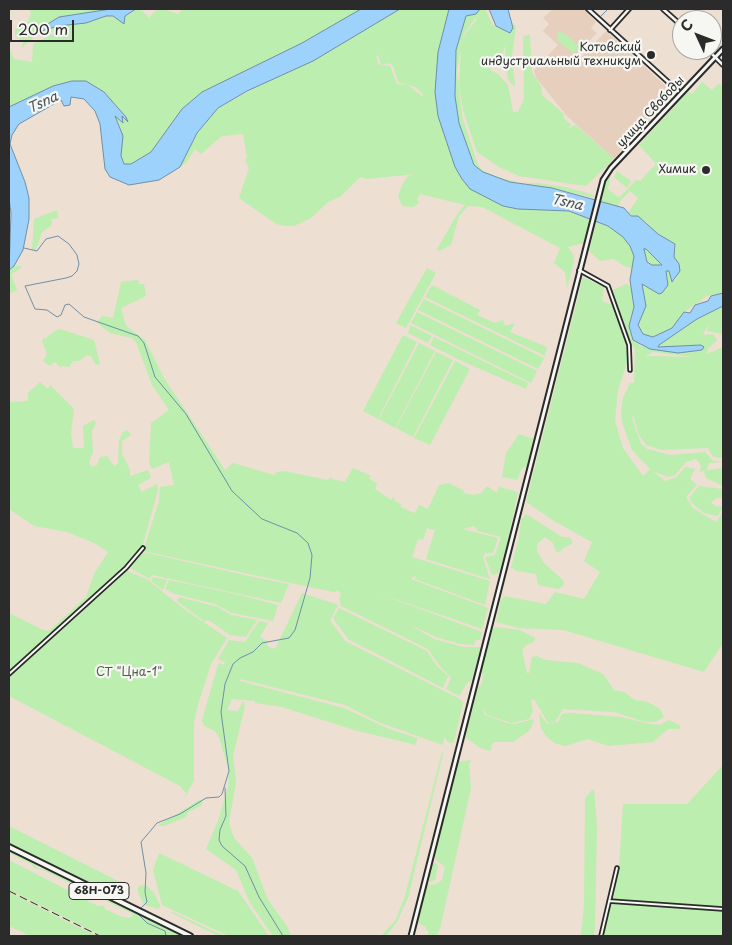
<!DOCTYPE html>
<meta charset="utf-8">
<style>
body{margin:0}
#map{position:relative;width:732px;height:945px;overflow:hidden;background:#eddfd2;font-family:"Playpen Sans",sans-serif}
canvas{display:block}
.frame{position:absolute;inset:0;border:10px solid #2b2b2b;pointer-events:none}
.north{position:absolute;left:672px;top:10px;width:50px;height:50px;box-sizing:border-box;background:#f6f6f2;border:1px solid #a5a5a2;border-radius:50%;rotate:313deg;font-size:14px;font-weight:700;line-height:20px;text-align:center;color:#2b2b2b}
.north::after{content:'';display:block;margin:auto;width:18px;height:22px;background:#2b2b2b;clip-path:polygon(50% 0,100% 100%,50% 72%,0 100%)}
.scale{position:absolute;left:10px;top:20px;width:64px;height:22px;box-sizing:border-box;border:2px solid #2b2b2b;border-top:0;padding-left:6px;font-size:15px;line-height:18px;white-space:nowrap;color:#2b2b2b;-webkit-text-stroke:4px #f6f6f2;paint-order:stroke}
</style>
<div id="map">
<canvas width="732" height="945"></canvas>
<div class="frame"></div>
<div class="north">С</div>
<div class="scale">200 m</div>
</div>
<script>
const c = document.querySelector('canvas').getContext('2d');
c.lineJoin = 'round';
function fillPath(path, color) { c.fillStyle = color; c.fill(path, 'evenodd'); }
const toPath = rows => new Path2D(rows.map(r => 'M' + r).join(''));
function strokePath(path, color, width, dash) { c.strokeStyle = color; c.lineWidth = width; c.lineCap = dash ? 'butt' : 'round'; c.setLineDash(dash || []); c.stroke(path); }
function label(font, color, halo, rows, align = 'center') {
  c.font = font + ' "Playpen Sans",sans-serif'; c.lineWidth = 4.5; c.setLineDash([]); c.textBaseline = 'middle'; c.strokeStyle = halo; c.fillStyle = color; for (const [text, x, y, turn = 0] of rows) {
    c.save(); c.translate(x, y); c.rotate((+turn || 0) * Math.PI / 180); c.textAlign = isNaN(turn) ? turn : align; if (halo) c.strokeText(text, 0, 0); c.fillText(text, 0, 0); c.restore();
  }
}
const built = toPath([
 [553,9,583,9,596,22,591,28,597,33,573,58,577,62,606,31,674,94,632,135,633,137,614,159,567,116,536,78,534,70,558,45,543,31,549,24,543,18]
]);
const green = toPath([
 [29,9,111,9,58,18,33,35,53,27,86,23,106,16,125,20,125,16,134,12,135,9,141,9,149,18,155,11,163,9,178,14,182,9,361,9,302,43,202,92,182,109,151,152,131,164,124,164,121,156,121,128,114,114,121,114,128,121,126,117,104,92,86,81,53,86,9,108,9,47,14,59,32,62,33,44,56,32,48,31,36,35,21,49,24,41,20,42,19,37,15,36,15,29,26,27,31,14],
 [400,9,449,9,438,52,446,143,518,209,569,211,590,220,584,243,568,247,573,254,574,262,567,288,565,272,554,263,560,248,482,207,468,206,459,216,451,245,439,251,437,249,458,213,465,205,420,194,417,199,419,203,413,207,402,206,398,196,403,183,408,176,417,174,366,179,360,177,340,197,328,202,311,218,294,226,285,226,276,224,239,198,249,168,245,160,247,157,243,134,222,136,201,154,195,149,186,163,180,167,197,133,218,108],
 [378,55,381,65,390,63,393,66,398,82,415,87,422,93,423,97,408,85,397,84,390,66,379,65,376,56],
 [480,9,485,9,493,25,500,29,513,28,512,22,516,27,512,55,515,87,509,81,507,75,505,45,503,53,490,66,491,71,498,74,508,85,513,112,518,112,524,99,523,36,530,35,532,73,541,86,542,95,563,113,564,118,571,125,568,128,576,125,614,159,586,186,519,176,499,167,477,152,463,110,459,85,461,48,464,36,477,19,476,17,464,34,457,69,462,116,478,165,482,170,498,177,519,183,537,183,565,187,591,194,595,198,552,188,510,182,483,172,474,165,459,123,455,96,456,50,466,16,476,14],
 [558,32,564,33,577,44,577,51,572,53,557,40],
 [702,82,712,90,719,83,723,87,723,293,707,296,684,312,672,328,653,337,647,337,639,330,638,325,646,306,642,283,659,294,668,285,666,271,669,271,675,281,677,276,674,257,676,247,675,244,650,228,647,222,628,213,638,198,630,191,620,201,618,208,600,201,606,181,611,174,608,189,618,197,621,196,636,180,640,181,656,164,639,145,688,92,692,94],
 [617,171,631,181,627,188,614,177],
 [57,210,58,218,51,219,52,225,42,232,36,249,32,251,34,219],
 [596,222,608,226,623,237,630,246,634,256,632,268,624,266,614,259,600,261,589,251],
 [643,249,646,249,662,265,656,266,647,262],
 [14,266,21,266,20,269,11,274,17,290,9,294,9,270],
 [427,268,436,273,406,328,396,323],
 [583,277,604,287,602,301,612,305,625,338,628,360,618,390,615,421,623,448,643,476,650,469,632,450,622,422,621,411,623,398,630,383,634,383,635,350,620,318,613,290,626,284,632,287,634,307,630,318,640,346,678,353,701,345,658,348,659,345,697,319,723,306,723,315,719,316,723,316,723,334,707,331,709,322,703,335,713,334,717,340,708,349,707,354,723,347,723,458,713,457,708,448,662,450,646,445,639,435,633,415,632,418,641,444,647,449,670,455,705,452,713,461,723,462,709,463,707,470,700,472,701,465,696,459,686,462,675,475,668,477,653,471,665,481,677,477,685,467,695,469,690,479,697,485,686,497,693,508,716,522,723,512,723,643,704,672,563,630,519,628,496,622,501,600,504,596,546,604,555,592,584,599,600,572,584,561,592,542,554,521,526,502],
 [653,352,685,356,696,357,645,356],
 [138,280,139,284,144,284,146,296,121,308,126,326,145,340,164,378,225,470,233,463,274,475,277,472,283,471,328,480,330,477,332,479,345,482,353,468,371,476,369,479,377,483,375,489,391,500,394,496,394,500,402,505,400,507,415,513,419,505,428,509,439,485,449,483,464,491,463,493,474,495,481,493,487,486,497,493,499,487,518,492,508,540,501,569,497,574,492,575,485,557,495,555,501,537,478,531,474,526,463,529,498,538,493,553,485,553,483,557,490,579,426,559,435,530,427,528,423,540,418,539,412,557,490,581,485,605,415,579,416,575,411,579,488,608,482,629,375,592,482,632,480,640,476,640,474,645,460,644,436,637,408,624,434,639,463,647,481,647,471,682,468,682,459,696,446,689,451,678,439,665,428,649,341,606,339,599,341,594,338,590,334,592,314,588,143,551,159,501,160,487,174,485,169,462,152,469,149,463,151,423,169,410,152,385,136,342,132,338,110,333,97,323,102,316,113,318,121,282],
 [432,285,480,310,477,315,495,323,503,320,505,326,515,323,510,332,547,347,545,356,425,297],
 [424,299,544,358,538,369,418,310],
 [417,312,537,371,531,383,411,323],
 [410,325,432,336,428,343,408,333],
 [60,329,94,340,100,364,96,365,91,356,87,355,79,361,73,361,69,367,62,366,61,368,55,362,50,366,43,361,47,354,42,341,44,337,45,339,53,332],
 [403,335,417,342,378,419,363,411],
 [434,337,528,383,526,389,464,362,430,345],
 [419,343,435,351,395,428,379,419],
 [436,352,453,360,413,437,396,428],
 [455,361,470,369,430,445,414,438],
 [40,382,48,389,50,385,74,409,71,434,73,448,84,448,83,426,94,420,96,423,92,431,93,452,89,462,92,467,97,465,100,457,107,456,114,466,118,464,119,440,123,432,127,430,131,435,122,441,122,454,130,470,130,476,148,470,151,478,138,485,142,492,157,484,158,490,141,552,9,673,9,613,41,629,49,631,86,597,94,574,108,552,94,543,67,532,34,526,9,509,9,402,28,401,28,393],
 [519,434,534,439,527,466,522,468,517,480,502,477,506,453],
 [723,468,723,486,706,478,704,471],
 [699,486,723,489,723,498,716,498,711,503,715,506,723,507,718,516,704,513,692,503,689,498],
 [526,514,562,537,569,537,572,540,572,544,563,548,560,552,556,552,553,543,545,537,537,544,537,551,543,562,564,581,563,586,558,589,538,585,536,574,516,571,511,567,519,538,521,520],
 [143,552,258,578,289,584,281,603,152,575,150,579,128,567],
 [125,570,148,580,184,609,227,638,211,664,199,701,194,722,194,780,184,799,186,793,180,786,9,696,9,677],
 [153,577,167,580,163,590,151,581],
 [169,580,236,594,278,605,273,621,232,613,215,604,175,594,165,589],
 [302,593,338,605,330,620,345,641,460,699,463,703,454,742,449,743,444,737,443,745,378,722,345,705,240,679,240,681,344,708,389,729,417,738,416,745,354,730,282,707,255,703,255,701,232,699,227,710,238,711,243,701,245,706,233,756,236,782,229,823,234,838,252,858,268,900,287,926,291,936,273,936,250,903,236,870,206,849,218,821,228,787,229,771,219,737,215,731,204,726,202,720,218,665,220,663,224,665,225,662,218,659,229,640,245,642,259,621,268,623,260,637,268,641,267,646,275,649],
 [179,597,218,607,231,615,257,620,246,637,230,635,210,621,207,620,205,622,177,601],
 [339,608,427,651,436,665,448,676,443,688,348,639,333,618],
 [495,627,520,630,535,638,534,642,526,645,522,650,527,673,529,673,532,657,537,656,545,660,578,663,603,674,614,690,624,692,635,700,648,702,660,709,664,717,656,722,645,722,614,712,563,709,555,722,548,723,534,699,531,700,533,711,529,719,512,723,487,715,482,707,485,715,507,723,515,724,533,719,534,721,529,731,513,742,494,742,491,745,492,749,489,751,479,747,466,738,466,734,478,688,481,685,484,674,482,674,482,669,492,631],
 [539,713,547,724,558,722,562,714,569,713,621,717,650,724,660,725,669,720,681,726,679,729,668,729,653,742,608,746,588,739,565,746,554,743,546,736,541,728],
 [442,752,443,754,408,898,397,922,386,936,381,936,395,921,405,896],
 [471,760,469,764,471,788,440,929,436,936,427,936,429,931,426,930,426,927,418,923,425,889,428,885,436,884,442,880,445,867,436,860,434,853,458,762],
 [723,765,723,936,603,936,619,868,623,804,687,804],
 [592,790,594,790,597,826,595,926,594,936,581,936,584,904,585,798],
 [199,800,203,800,201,806,188,812,186,817,164,826,157,826],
 [9,826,118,881,122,881,111,896,76,879,9,845],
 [9,850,32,862,38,868,48,870,185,936,102,936,9,890,9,860,83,898,86,897,88,901,98,906,104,906,105,909,122,917,131,918,133,914,43,870,34,868,31,864,9,853],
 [159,853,238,891,269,936,229,936,162,905,153,870],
 [436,863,438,866,435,880,431,882,428,878,432,864],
 [141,885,147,886,154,893,160,905,159,909,144,905,138,892,138,887],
 [9,892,76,926,98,936,30,936,9,926],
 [170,912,173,912,224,936,218,936]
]);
const water = toPath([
 [111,9,136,9,125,16,124,24,113,16,106,16,86,23,58,26,32,34,59,17,111,9],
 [361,9,400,9,313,61,247,91,218,108,197,133,180,167,159,180,129,185,110,177,105,169,100,124,95,111,84,99,71,97,70,105,64,106,61,100,19,124,12,135,10,144,25,182,29,198,29,219,23,250,14,266,9,270,11,213,9,199,9,107,53,86,72,81,86,81,104,92,126,117,128,122,122,116,123,123,115,116,123,136,121,156,124,164,131,164,151,152,182,109,202,92,302,43,361,9],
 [449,9,480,9,476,14,466,16,456,50,455,96,459,123,474,165,483,172,510,182,552,188,624,208,631,216,638,216,658,234,675,244,674,257,679,264,680,271,672,282,669,271,666,271,668,285,662,293,659,294,642,284,646,306,638,325,643,334,653,337,672,328,684,312,690,313,695,305,708,301,711,296,723,293,723,306,697,319,659,345,658,347,701,345,704,347,702,350,678,353,650,349,633,340,629,326,634,307,630,280,634,256,630,246,623,237,608,226,569,211,518,209,503,206,470,189,462,179,455,167,438,116,435,92,438,52,449,9],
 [644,249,646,249,662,265,652,265,647,262,644,249],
 [489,9,508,9,513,28,510,33,496,26,489,9]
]);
const stream = toPath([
 [601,16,608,9],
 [24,248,37,251,46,239,58,236,69,244,77,255,79,264,77,271,72,276,66,278,25,286,35,309,47,310,57,317,61,315,65,305,69,304,84,317,138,336,144,343,155,377,186,414,232,491,262,519,297,533,308,543,312,555,310,578,295,630,289,638,262,643,253,652,240,658,233,664,225,684,221,712,229,771,222,794,219,797,206,798,180,814,157,823,141,842,146,873,145,892,147,902,141,908],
 [225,788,226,816,220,830,219,840,222,846,245,866,259,897,283,936],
 [138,914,147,923,165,931,166,936]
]);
const minor = toPath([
 [579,270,608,286,629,345,630,370],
 [9,674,126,568,143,548],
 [609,901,723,909],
 [601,936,617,868]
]);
const tertiary = toPath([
 [588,9,678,91],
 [663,9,682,26],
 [610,30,629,9],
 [708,50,723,65]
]);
const secondary = toPath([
 [411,936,603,180,611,168,723,49]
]);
const primary = toPath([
 [9,847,190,936]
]);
const rail = toPath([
 [9,891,100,936]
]);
const markers = [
 [651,55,5,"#2b2b2b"],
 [706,170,5,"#2b2b2b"]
];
const shields = [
 [99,891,60]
];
const shieldNames = [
 ["68Н-073",99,891]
];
const poiNames = [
 ["Котовский",641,48],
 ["индустриальный техникум",641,62],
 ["Химик",696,170]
];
const streetNames = [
 ["улица Свободы",651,112,-47]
];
const parkNames = [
 ["СТ \"Цна-1\"",129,673]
];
const waterNames = [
 ["Tsna",43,103,-25],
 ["Tsna",567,203,13]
];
fillPath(built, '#e6cfbc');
fillPath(green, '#bceeaf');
fillPath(water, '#9cd2fb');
strokePath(water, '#6f8fa8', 1);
strokePath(stream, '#6f8fa8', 1);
strokePath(minor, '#2b2b2b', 5.5);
strokePath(tertiary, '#2b2b2b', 6);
strokePath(secondary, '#2b2b2b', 7);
strokePath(primary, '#2b2b2b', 8);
strokePath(minor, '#f6f6f2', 2);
strokePath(tertiary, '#f6f6f2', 2.5);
strokePath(secondary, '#f6f6f2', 3);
strokePath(primary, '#f6f6f2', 4);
strokePath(rail, '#2b2b2b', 1, [8, 4]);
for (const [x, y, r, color] of markers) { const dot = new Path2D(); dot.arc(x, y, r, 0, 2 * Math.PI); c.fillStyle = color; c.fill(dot); strokePath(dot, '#f6f6f2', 2); }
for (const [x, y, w] of shields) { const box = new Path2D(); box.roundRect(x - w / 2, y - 8.5, w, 17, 4); c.fillStyle = '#f6f6f2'; c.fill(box); strokePath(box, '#2b2b2b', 1); }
label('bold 11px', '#2b2b2b', null, shieldNames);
label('12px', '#2b2b2b', '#f6f6f2', poiNames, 'right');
label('12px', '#2b2b2b', '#f6f6f2', streetNames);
label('12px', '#4f5c4c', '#f6f6f2', parkNames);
label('italic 14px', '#47555f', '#f6f6f2', waterNames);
</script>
